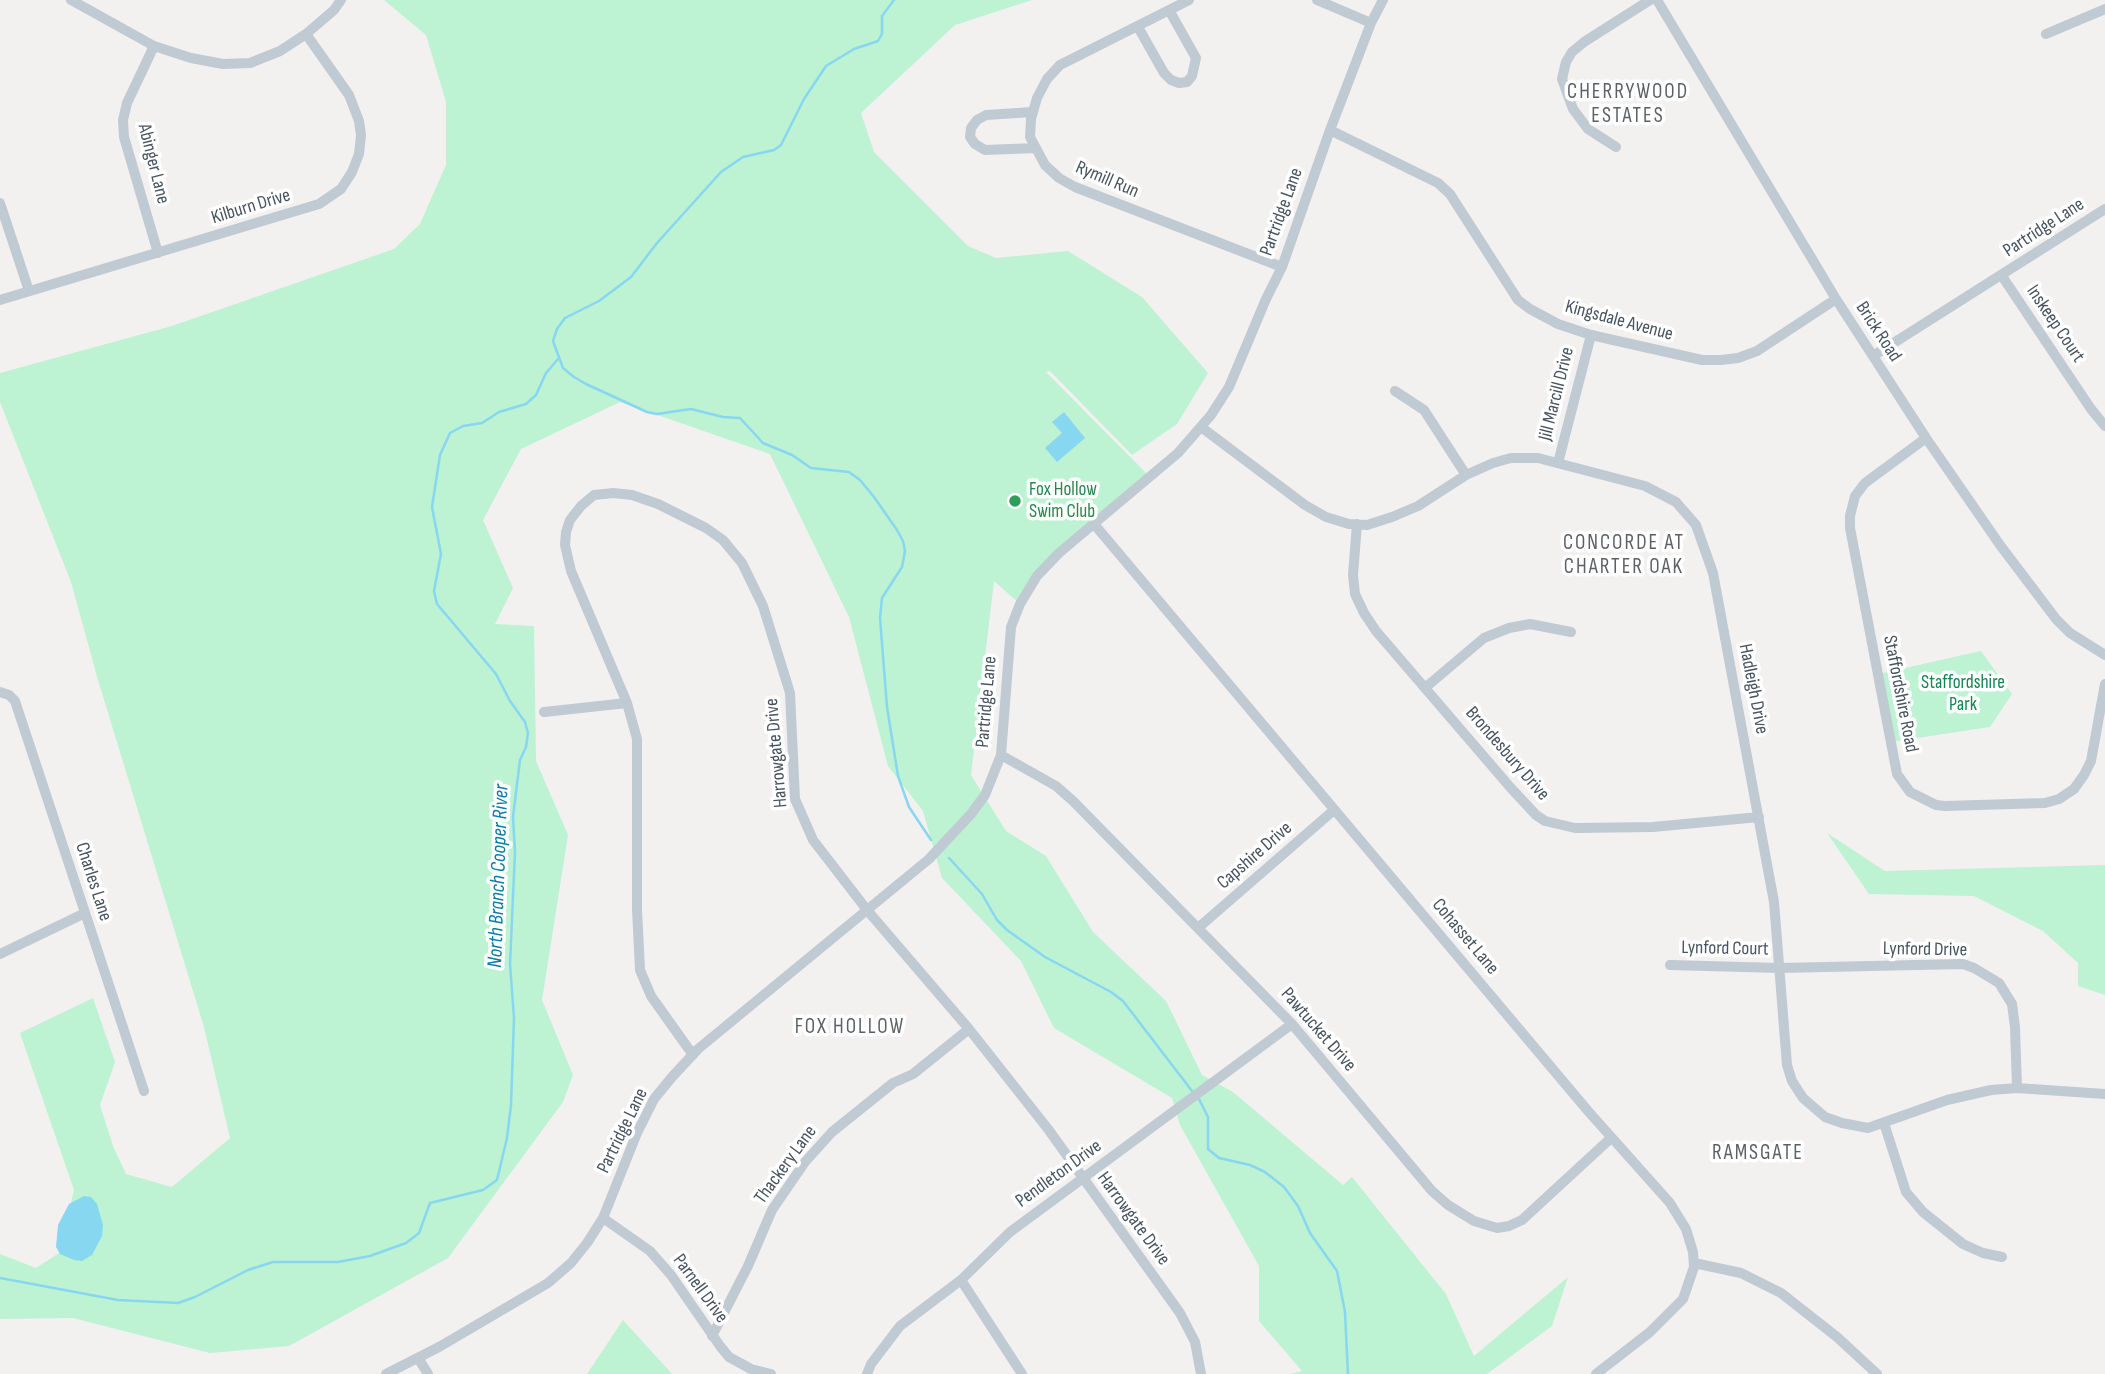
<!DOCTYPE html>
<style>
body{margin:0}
canvas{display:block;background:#f3f0f0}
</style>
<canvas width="2105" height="1374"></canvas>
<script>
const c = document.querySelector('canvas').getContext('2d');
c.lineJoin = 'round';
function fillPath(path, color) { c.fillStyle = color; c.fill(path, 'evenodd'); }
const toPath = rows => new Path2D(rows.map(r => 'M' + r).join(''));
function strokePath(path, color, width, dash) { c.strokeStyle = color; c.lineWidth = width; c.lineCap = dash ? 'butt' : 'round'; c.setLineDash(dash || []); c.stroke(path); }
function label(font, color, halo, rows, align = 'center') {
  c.font = font + ' "Sofia Sans Condensed",sans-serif'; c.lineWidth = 7; c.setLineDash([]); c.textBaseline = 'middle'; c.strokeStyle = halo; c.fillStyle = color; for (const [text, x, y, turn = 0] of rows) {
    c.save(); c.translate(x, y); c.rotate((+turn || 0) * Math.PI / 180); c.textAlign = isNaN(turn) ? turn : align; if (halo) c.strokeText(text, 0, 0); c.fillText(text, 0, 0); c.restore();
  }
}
const green = toPath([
 [384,0,1032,0,955,25,861,113,874,152,968,246,996,258,1068,251,1142,297,1208,373,1177,424,1132,455,1050,371,1046,372,1150,477,1059,553,1020,604,994,581,971,775,1006,831,1046,856,1093,932,1166,1001,1202,1075,1233,1092,1343,1185,1352,1177,1446,1294,1474,1356,1568,1277,1552,1326,1487,1374,1290,1374,1302,1371,1259,1321,1259,1266,1180,1125,1172,1098,1054,1028,1021,961,942,878,923,811,888,766,849,617,770,454,620,402,521,449,483,520,513,588,495,624,534,626,536,761,568,835,542,1000,573,1075,563,1102,448,1258,289,1346,210,1353,73,1318,0,1319,0,1254,36,1268,59,1253,74,1190,20,1033,93,998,115,1062,100,1105,113,1146,126,1174,172,1187,230,1138,204,1027,98,680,71,582,0,402,0,373,172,326,394,249,420,224,446,165,446,102,426,35],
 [1981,651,2012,694,1990,727,1891,742,1878,674],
 [1827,833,1885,871,2105,865,2105,995,2078,986,2078,963,2043,931,1974,896,1869,894],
 [623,1320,672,1374,587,1374]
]);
const water = toPath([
 [1064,412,1085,438,1057,462,1045,448,1062,433,1052,422],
 [84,1196,91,1197,97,1204,103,1225,102,1236,92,1255,82,1261,74,1260,60,1254,56,1247,58,1225,69,1204]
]);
const stream = toPath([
 [894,0,882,16,882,34,878,41,854,49,826,66,804,99,781,145,774,150,743,157,721,172,657,243,631,277,599,301,565,318,557,329,553,341,563,368,574,377,586,384,647,412,657,414,691,409,723,417,740,418,763,443,792,455,811,468,849,472,860,480,874,497,897,530,903,541,905,551,902,567,882,598,880,618,887,707,898,776,909,807,931,840],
 [949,858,982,894,997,920,1007,930,1045,957,1111,992,1123,1001,1192,1091],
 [1199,1099,1208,1117,1208,1149,1219,1158,1250,1165,1265,1172,1284,1187,1298,1206,1310,1233,1337,1271,1345,1312,1348,1374],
 [0,1278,118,1300,178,1303,195,1297,248,1270,273,1262,338,1262,370,1256,406,1243,419,1233,430,1203,483,1190,497,1180,507,1138,511,1105,514,1018,510,964,515,852,513,817,520,760,526,747,528,733,525,722,510,701,496,674,437,604,434,591,441,554,432,507,440,455,450,433,463,426,482,423,499,412,526,404,536,395,546,373,558,359]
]);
const street = toPath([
 [71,0,154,46,191,58,223,64,250,63,280,51,306,34,334,10,341,0],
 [1189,0,1060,65,1047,79,1037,98,1031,119,1030,137,1045,165,1059,178,1075,187,1282,267],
 [1317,0,1371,23],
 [1657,0,1836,299,1926,438,2000,545,2056,619,2070,633,2105,655],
 [1138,27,1164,73,1171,80,1179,83,1187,82,1192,76,1196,58,1169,10],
 [2046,34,2105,9],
 [154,46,127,103,123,120,124,137,158,253],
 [1033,112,986,115,977,120,971,128,970,137,975,144,985,150,1036,148],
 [1330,130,1438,183,1450,194,1518,300,1530,309,1558,324,1591,335,1702,360,1721,360,1738,358,1757,351,1836,299],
 [1616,147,1588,129,1573,109,1562,79,1566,62,1572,52,1584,42,1650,0],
 [0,203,29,291],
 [2002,276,2091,409,2105,426],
 [0,300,319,204,341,189,352,172,359,154,361,135,359,121,349,95,306,34],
 [1873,356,2105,209],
 [1395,391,1424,410,1466,475],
 [1201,427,1305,505,1326,517,1349,524,1367,525,1392,517,1418,506,1466,475,1493,463,1511,458,1538,458,1645,486,1676,502,1696,525,1713,573,1774,902,1787,1065,1792,1081,1803,1098,1825,1117,1842,1123,1868,1128,1947,1100,1991,1090,2017,1088,2105,1094],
 [1926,438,1865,483,1855,496,1850,516,1850,528,1897,774,1910,792,1936,805,1945,806,2045,803,2059,799,2074,789,2084,775,2091,761,2105,684],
 [1558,463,1591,335],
 [1094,524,1588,1111,1670,1203,1686,1229,1693,1252,1694,1267,1683,1299,1650,1332,1596,1374],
 [1357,524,1353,575,1355,594,1364,613,1376,631,1510,787,1536,815,1545,821,1575,828,1653,827,1759,817],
 [1426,687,1484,638,1509,628,1530,624,1571,632],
 [0,692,9,695,15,701,144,1091],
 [544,712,627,703],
 [1001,755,1056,786,1073,801,1292,1024,1432,1191,1448,1205,1474,1221,1497,1228,1509,1226,1522,1220,1611,1138],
 [1198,928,1334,810],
 [0,954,85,913],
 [1670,965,1779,968,1963,964,1974,968,1999,983,2012,1004,2015,1027,2017,1088],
 [693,1055,651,996,640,970,637,909,637,739,627,703,571,571,565,545,566,532,570,520,581,506,594,495,613,493,632,495,658,504,706,528,723,540,742,563,763,606,790,693,795,799,813,840,867,910,969,1029,1048,1129,1180,1313,1195,1342,1201,1374],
 [1884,1123,1906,1192,1923,1212,1963,1244,1983,1253,2002,1257],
 [603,1218,650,1251,671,1275,720,1346,729,1357,751,1369,771,1374],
 [1694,1263,1741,1273,1781,1293,1837,1337,1877,1374],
 [961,1280,1022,1374],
 [712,1336,748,1266,772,1210,805,1162,832,1132,893,1083,913,1074,969,1029],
 [418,1358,428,1374],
 [386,1374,439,1347,548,1283,571,1263,587,1243,603,1218,637,1133,654,1099,672,1077,698,1049,929,859,971,814,985,795,1001,755,1011,627,1020,604,1037,576,1059,553,1178,453,1211,415,1229,387,1266,299,1282,267,1330,130,1371,23,1383,0],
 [867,1374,871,1364,900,1326,961,1280,1010,1232,1292,1024]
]);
const markers = [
 [1015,501,7,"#2e9e5b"]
];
const streetNames = [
 ["Abinger Lane",153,164,76],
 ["Rymill Run",1107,180,23],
 ["Kilburn Drive",251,207,-17],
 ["Partridge Lane",1282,212,-70],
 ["Partridge Lane",2044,228,-33],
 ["Kingsdale Avenue",1619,321,15],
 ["Inskeep Court",2055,324,56],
 ["Brick Road",1878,332,57],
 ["Jill Marcill Drive",1557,394,-76],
 ["Hadleigh Drive",1753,689,79],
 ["Staffordshire Road",1900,694,79],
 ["Partridge Lane",987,702,-85],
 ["Harrowgate Drive",777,753,-95],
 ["Brondesbury Drive",1507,754,49],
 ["Capshire Drive",1255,856,-41],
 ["Charles Lane",93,882,72],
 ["Cohasset Lane",1465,937,50],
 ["Lynford Court",1725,949,1],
 ["Lynford Drive",1925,950,1],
 ["Pawtucket Drive",1318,1030,49],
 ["Partridge Lane",623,1131,-64],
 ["Thackery Lane",786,1165,-54],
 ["Pendleton Drive",1059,1174,-36],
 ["Harrowgate Drive",1133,1219,54],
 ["Parnell Drive",700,1289,54]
];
const leisureNames = [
 ["Fox Hollow",1029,490],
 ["Swim Club",1029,512]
];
const parkNames = [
 ["Staffordshire",1963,683],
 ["Park",1963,705]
];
const neighbourhoodNames = [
 ["CHERRYWOOD",1628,93],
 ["ESTATES",1628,117],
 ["CONCORDE AT",1624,544],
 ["CHARTER OAK",1624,568],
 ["FOX HOLLOW",850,1028],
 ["RAMSGATE",1758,1154]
];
const waterNames = [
 ["North Branch Cooper River",499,876,-88]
];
fillPath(green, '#bdf2d3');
fillPath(water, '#88d7f1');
strokePath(stream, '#88d7f1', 2.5);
strokePath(street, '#c0cad3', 10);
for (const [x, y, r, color] of markers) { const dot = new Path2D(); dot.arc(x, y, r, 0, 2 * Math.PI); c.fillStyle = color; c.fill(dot); strokePath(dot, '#fff', 2.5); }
label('19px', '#47535f', '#fff', streetNames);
label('19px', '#27864d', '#fff', leisureNames, 'left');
label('19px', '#128550', '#fff', parkNames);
c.letterSpacing = '2px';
label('21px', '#5c6066', '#fff', neighbourhoodNames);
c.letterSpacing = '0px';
label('italic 21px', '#067da4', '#fff', waterNames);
</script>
